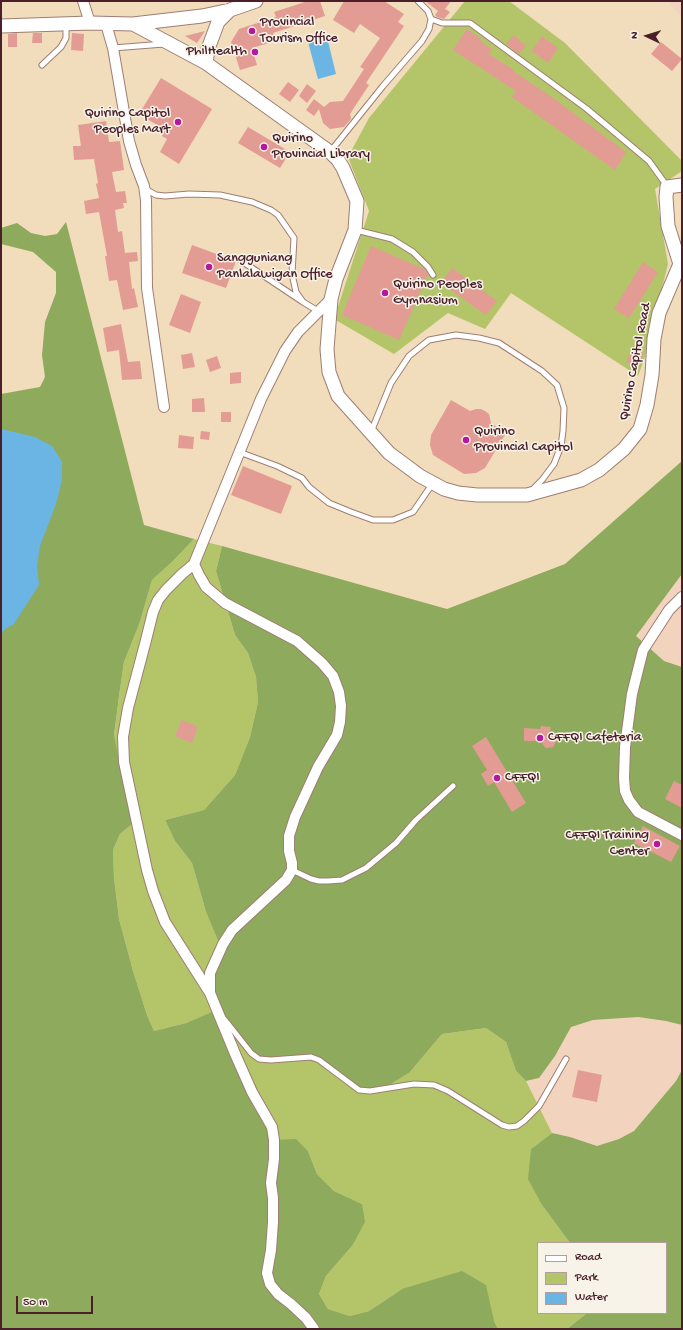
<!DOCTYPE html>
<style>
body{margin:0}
#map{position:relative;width:683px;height:1330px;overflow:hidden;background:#f1dcbb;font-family:"Gochi Hand",sans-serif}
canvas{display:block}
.frame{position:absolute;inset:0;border:2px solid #4a1f2b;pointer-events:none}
.legend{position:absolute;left:537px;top:1242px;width:130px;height:72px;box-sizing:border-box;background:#f7f3e8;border:1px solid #b29e9c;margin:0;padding:5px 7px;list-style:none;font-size:12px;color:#4a1f2b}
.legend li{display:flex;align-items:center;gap:8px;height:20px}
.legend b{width:20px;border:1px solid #b29e9c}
.north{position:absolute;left:627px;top:16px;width:40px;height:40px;-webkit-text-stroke:3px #f7f3e8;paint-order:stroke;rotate:274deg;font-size:11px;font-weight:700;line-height:16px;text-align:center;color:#4a1f2b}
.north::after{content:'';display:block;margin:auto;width:14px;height:18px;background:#4a1f2b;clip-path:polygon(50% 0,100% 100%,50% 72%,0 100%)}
.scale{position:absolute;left:16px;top:1296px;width:77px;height:18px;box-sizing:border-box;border:2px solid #4a1f2b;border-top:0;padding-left:5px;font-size:12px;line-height:14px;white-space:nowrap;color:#4a1f2b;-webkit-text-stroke:3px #f7f3e8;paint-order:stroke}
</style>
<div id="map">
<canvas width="683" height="1330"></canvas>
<div class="frame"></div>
<ul class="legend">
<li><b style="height:5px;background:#fff"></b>Road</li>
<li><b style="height:11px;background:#b3c568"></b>Park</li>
<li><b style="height:11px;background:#6ab5e3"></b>Water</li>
</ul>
<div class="north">N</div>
<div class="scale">50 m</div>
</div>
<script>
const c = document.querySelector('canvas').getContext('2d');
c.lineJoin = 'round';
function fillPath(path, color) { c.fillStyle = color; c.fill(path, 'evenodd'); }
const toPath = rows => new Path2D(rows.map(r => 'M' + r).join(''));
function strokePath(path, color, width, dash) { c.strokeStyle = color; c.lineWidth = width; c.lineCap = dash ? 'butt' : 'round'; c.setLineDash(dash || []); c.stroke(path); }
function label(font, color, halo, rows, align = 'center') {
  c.font = font + ' "Gochi Hand",sans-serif'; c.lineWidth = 3; c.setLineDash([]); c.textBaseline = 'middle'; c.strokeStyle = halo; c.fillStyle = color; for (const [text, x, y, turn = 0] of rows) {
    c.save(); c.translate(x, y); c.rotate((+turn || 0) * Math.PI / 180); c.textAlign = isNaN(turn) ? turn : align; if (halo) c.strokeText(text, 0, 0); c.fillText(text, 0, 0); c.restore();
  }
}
const built = toPath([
 [668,1,682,1,682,18],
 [682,574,682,667,664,661,636,636],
 [638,1017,666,1021,682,1025,682,1070,676,1081,634,1131,619,1139,597,1146,570,1137,552,1133,526,1081,539,1078,555,1056,571,1027,593,1020]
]);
const green = toPath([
 [465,1,509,1,565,43,682,161,682,171,655,189,668,264,644,360,638,376,511,293,485,329,448,313,394,354,334,319,369,211,348,157,369,118],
 [194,539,222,546,216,571,235,635,248,653,256,677,258,702,250,737,235,775,204,810,165,820,175,841,192,863,206,912,221,948,299,1058,410,1072,442,1034,486,1028,506,1042,516,1071,526,1081,552,1133,531,1149,542,1205,570,1243,538,1243,538,1313,587,1313,567,1329,498,1329,494,1321,402,1289,369,1311,350,1316,328,1309,319,1294,326,1276,352,1246,362,1204,334,1191,317,1174,308,1151,274,1140,217,1011,186,1023,154,1031,147,1015,133,971,119,919,114,878,113,850,120,834,132,824,114,736,119,696,124,662,140,622,152,580,172,562]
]);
const forest = toPath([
 [66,222,144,525,194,539,172,562,152,580,140,622,124,662,119,696,114,735,132,824,120,834,113,850,114,878,119,919,133,971,147,1015,154,1031,186,1023,217,1010,210,993,221,948,206,912,192,863,175,841,165,820,204,810,235,775,250,737,258,702,256,677,248,653,235,635,216,571,222,546,447,609,565,564,682,461,682,574,636,636,664,661,682,667,682,1025,666,1021,638,1017,593,1020,571,1027,555,1056,539,1078,526,1081,516,1071,506,1042,486,1028,442,1034,410,1072,384,1088,359,1090,311,1057,259,1059,218,1012,274,1140,296,1139,308,1151,317,1174,334,1191,362,1204,365,1222,352,1246,326,1276,319,1294,328,1309,350,1316,369,1311,402,1289,462,1271,486,1285,494,1321,498,1329,1,1329,1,394,40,387,45,377,42,355,45,322,56,293,56,272,33,252,1,244,1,228,17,223,31,233,45,236,57,234],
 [682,1070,682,1329,567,1329,587,1313,666,1313,666,1243,570,1243,542,1205,528,1179,531,1149,552,1133,570,1137,597,1146,619,1139,634,1131,676,1081]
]);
const water = toPath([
 [327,37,336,74,318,79,308,42],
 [1,429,35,437,52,446,62,462,62,480,56,504,40,546,37,566,39,585,14,624,5,629,1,635]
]);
const building = toPath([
 [308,1,320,1,325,16,273,33,276,41,252,48,257,65,240,70,231,42,239,29,276,17,274,12],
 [344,1,384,1,404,14,398,22,404,26,366,83,369,85,350,114,351,119,344,127,330,129,323,123,319,109,314,116,306,110,314,99,324,107,330,102,343,101,364,69,360,67,380,38,360,24,354,33,333,20],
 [425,1,451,1,445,9,450,12,444,19,437,17,435,15,438,11],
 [467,29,481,39,481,42,492,49,489,54,514,70,513,71,553,98,626,152,615,170,512,97,516,91,453,50],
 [205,31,197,43,185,36],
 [17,33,17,47,8,47,8,34],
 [33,33,42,33,42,43,32,43],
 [72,33,84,34,83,51,71,50],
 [514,35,526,46,519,54,506,44],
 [542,36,558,48,548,63,532,51],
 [661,42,682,59,672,71,651,54],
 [161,78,212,109,179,164,160,152,167,139,162,136,165,130,139,114],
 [288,82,299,90,290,102,279,94],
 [307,84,316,91,307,103,299,96],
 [106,121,109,142,120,141,124,170,112,172,116,192,125,191,127,203,123,203,124,208,115,210,118,232,122,231,125,253,137,252,138,261,129,262,132,289,134,288,138,307,123,310,117,280,109,281,105,256,107,256,99,212,86,214,84,201,99,198,96,184,98,183,94,159,74,160,73,146,81,146,78,125],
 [248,127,290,152,280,168,238,143],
 [192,245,236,261,226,288,182,273],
 [371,246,424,269,428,274,399,340,342,315],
 [643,262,658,272,629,318,614,309],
 [452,268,497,301,486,315,441,283],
 [181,294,201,302,190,333,169,325],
 [121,324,128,362,140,361,142,379,122,380,119,350,107,352,103,328],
 [635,347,644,354,635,367,626,361],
 [192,353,195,367,183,369,181,355],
 [217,356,221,368,210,372,206,360],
 [241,372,241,383,230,384,230,373],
 [204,398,205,412,192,412,192,399],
 [451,400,470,411,476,409,481,409,485,411,489,414,491,423,506,433,485,468,476,473,464,474,433,455,430,445,431,435],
 [221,412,231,412,231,422,221,422],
 [201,431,210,432,209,440,200,439],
 [179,435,194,437,193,449,178,448],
 [243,466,292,486,281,514,231,495],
 [182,720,198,727,192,743,175,736],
 [541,726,551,727,550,731,555,734,557,740,553,747,546,748,544,746,541,741,524,741,524,728,540,729],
 [486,737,526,803,512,812,494,782,488,786,481,774,487,770,472,746],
 [674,781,682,785,682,808,665,799],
 [643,826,680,846,671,862,634,843],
 [578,1070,602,1075,597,1102,572,1097]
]);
const service = toPath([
 [431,19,442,23,470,23,587,109,649,161,667,186],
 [113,48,164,44],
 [42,65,61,47,66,38,66,25],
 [330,152,383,86,422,41,429,29,431,19,428,11,418,1],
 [145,187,147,190,156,195,165,196,189,194,220,195,252,202,271,210,278,215,294,238,292,274,296,292,303,302],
 [356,230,392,239,413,252,428,267,433,275],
 [240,260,303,302,318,311],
 [371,432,391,383,409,356,429,340,456,335,479,338,499,343,542,371,557,385,564,408,563,431,561,446,554,464,542,480,532,490],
 [239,452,277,466,302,478,309,487,329,503,351,512,373,520,393,520,413,512,433,483],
 [292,870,311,879,319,881,328,881,342,880,366,868,396,843,416,820,453,786],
 [225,1020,251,1053,259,1059,271,1060,311,1057,319,1060,359,1090,370,1091,414,1084,434,1085,448,1091,502,1125,509,1127,517,1126,524,1121,539,1106,566,1059]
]);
const minor = toPath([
 [83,1,90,23],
 [106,24,113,48,129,141,136,165,144,186,146,200,147,288,164,407],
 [194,564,199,575,206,587,225,603,297,641,322,663,333,676,339,692,341,706,340,722,337,735,318,767,295,817,289,836,289,851,292,863,292,870,286,880,232,930,223,944,210,973,210,993],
 [682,597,669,610,643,650,632,694,625,747,624,778,625,791,629,800,638,812,682,835],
 [314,1329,306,1318,291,1304,278,1294,270,1284,267,1273,271,1250,273,1222,273,1198,271,1183,274,1159,274,1140,272,1127,252,1092,236,1056,210,993,165,922,153,891,147,870,124,762,123,737,128,708,145,644,153,612,158,600,166,590,182,574,194,564,261,399,285,351,298,332,331,299]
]);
const tertiary = toPath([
 [133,24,206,63,330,152,338,160,343,168,357,201,355,230,336,279,331,299,327,349,329,372,338,396,389,453,420,476,444,489,458,493,477,495,527,495,581,480,599,470,624,449,640,429,647,405,652,375,654,339,659,313,680,264,668,226,666,197,667,187,682,185],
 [1,26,90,23,133,24,202,16,230,10,256,1],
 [206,63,208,49,218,22,230,10]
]);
const markers = [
 [252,31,4,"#b5179e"],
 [255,52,4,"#b5179e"],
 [178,122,4,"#b5179e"],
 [264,147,4,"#b5179e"],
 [209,267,4,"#b5179e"],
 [385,293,4,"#b5179e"],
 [466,440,4,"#b5179e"],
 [540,738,4,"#b5179e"],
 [497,778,4,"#b5179e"],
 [657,844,4,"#b5179e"]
];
const poiNames = [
 ["Provincial",260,23],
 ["Tourism Office",260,39],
 ["PhilHealth",247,52,"right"],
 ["Quirino Capitol",170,114,"right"],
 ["Peoples Mart",170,130,"right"],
 ["Quirino",272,139],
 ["Provincial Library",272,155],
 ["Sangguniang",217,259],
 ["Panlalawigan Office",217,275],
 ["Quirino Peoples",393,285],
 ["Gymnasium",393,301],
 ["Quirino",474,432],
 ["Provincial Capitol",474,448],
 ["CFFQI Cafeteria",548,738],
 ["CFFQI",505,778],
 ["CFFQI Training",649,836,"right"],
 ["Center",649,852,"right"]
];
const streetNames = [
 ["Quirino Capitol Road",636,362,-79]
];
fillPath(built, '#f2d4be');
fillPath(green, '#b3c568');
fillPath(forest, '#8eaa5c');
fillPath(water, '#6ab5e3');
fillPath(building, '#e39c94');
strokePath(service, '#9e7e73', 7);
strokePath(minor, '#9e7e73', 12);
strokePath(tertiary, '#9e7e73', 15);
strokePath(service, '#fff', 5);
strokePath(minor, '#fff', 10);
strokePath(tertiary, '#fff', 13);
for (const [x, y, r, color] of markers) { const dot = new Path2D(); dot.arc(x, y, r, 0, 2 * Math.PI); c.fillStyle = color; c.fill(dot); strokePath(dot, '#f7f3e8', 1.5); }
label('14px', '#4a1f2b', '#f7f3e8', poiNames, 'left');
label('14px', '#4a1f2b', '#f7f3e8', streetNames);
</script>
